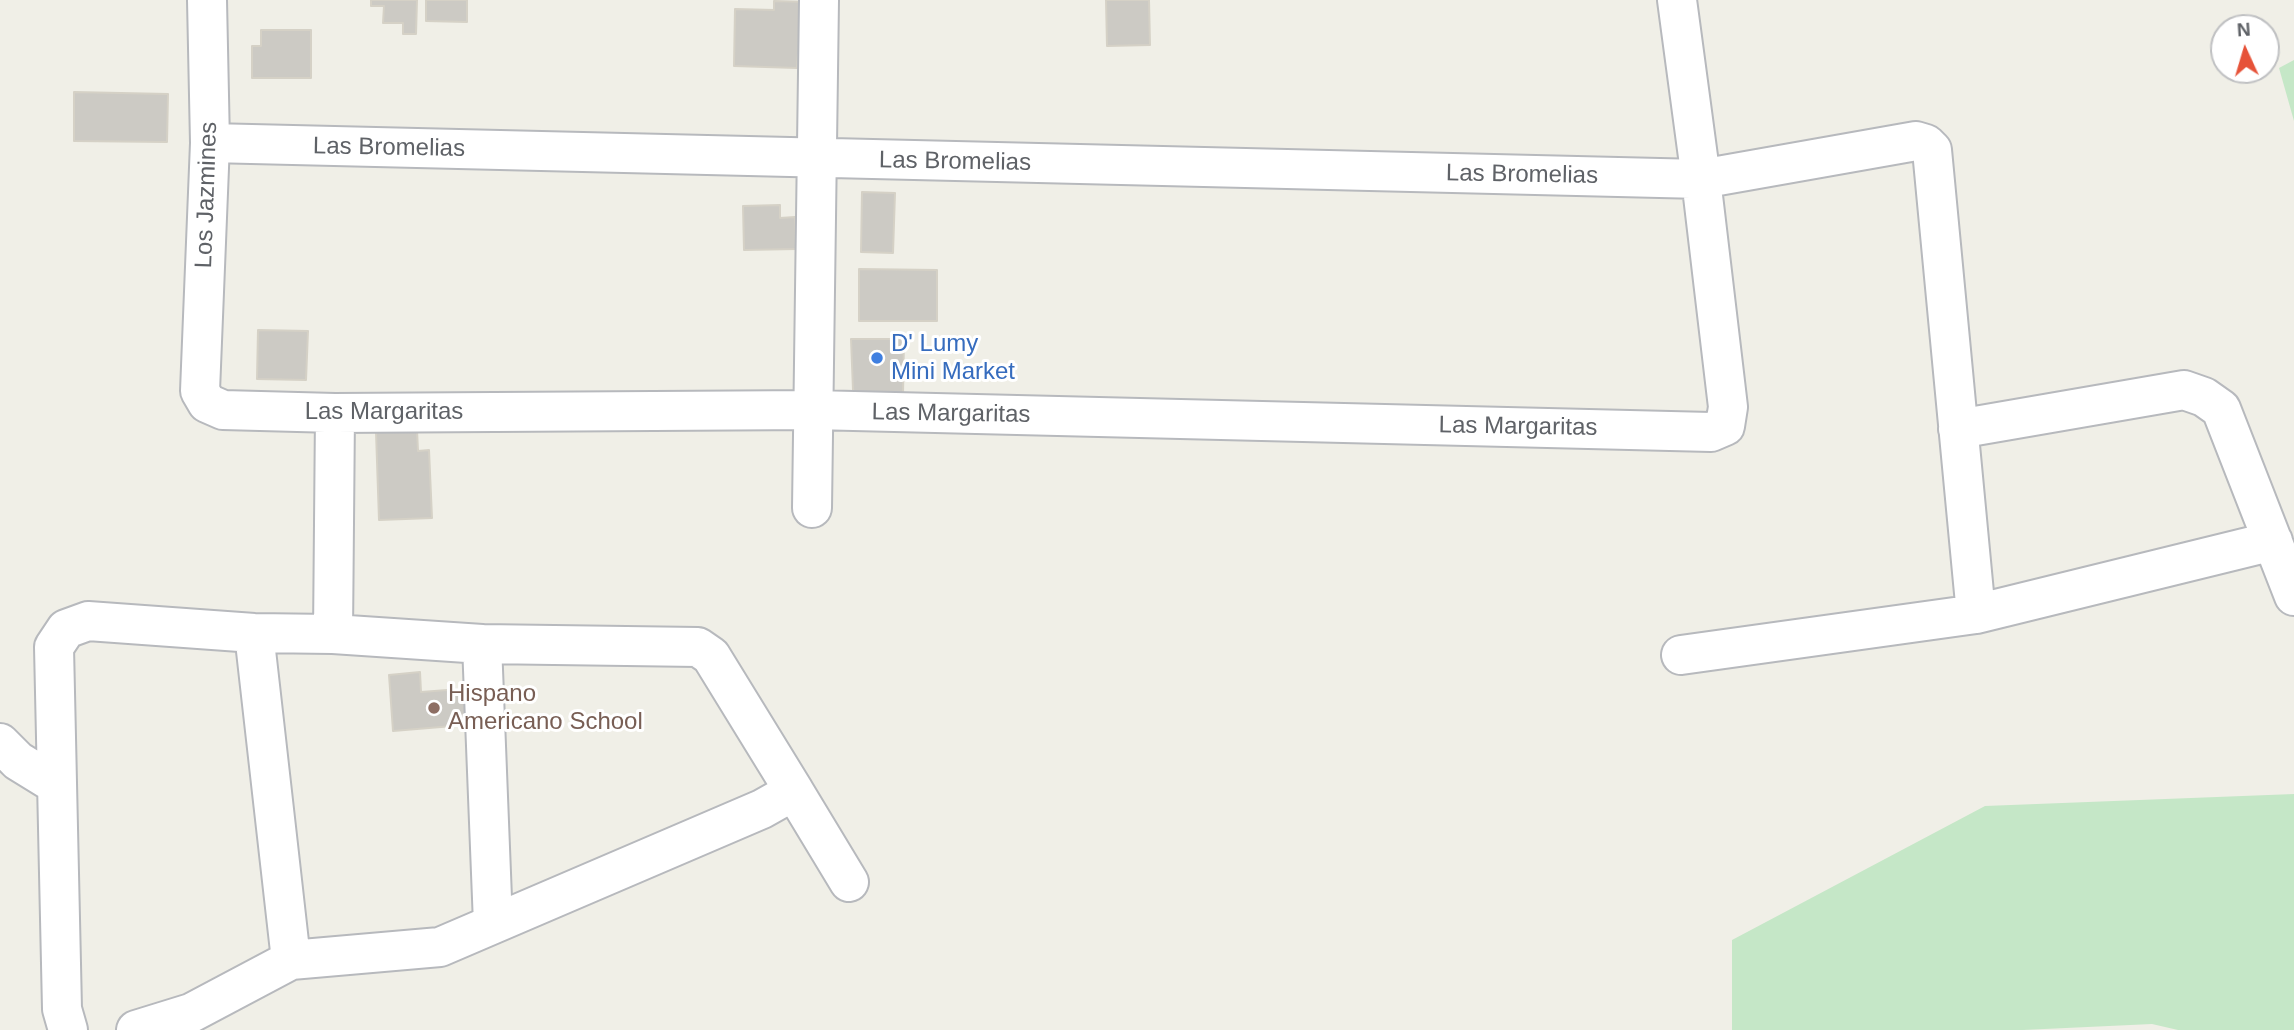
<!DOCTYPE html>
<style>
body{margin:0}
#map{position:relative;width:2294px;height:1030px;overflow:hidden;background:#f0efe7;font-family:Arial,sans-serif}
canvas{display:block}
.north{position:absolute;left:2210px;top:14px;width:70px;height:70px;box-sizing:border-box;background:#fff;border:2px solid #bfc0c2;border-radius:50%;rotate:356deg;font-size:19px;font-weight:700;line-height:28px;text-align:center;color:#5f6267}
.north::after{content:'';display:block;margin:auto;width:24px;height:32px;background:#e65238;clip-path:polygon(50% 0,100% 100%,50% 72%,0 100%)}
</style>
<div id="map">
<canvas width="2294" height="1030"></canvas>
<div class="north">N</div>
</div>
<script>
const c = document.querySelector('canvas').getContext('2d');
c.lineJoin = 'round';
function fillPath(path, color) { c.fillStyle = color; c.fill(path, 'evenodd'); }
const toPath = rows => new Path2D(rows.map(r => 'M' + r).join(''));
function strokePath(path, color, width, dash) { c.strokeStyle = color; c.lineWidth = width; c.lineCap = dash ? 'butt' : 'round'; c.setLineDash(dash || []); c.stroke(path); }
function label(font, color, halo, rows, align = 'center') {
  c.font = font + ' Arial,sans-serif'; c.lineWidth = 6; c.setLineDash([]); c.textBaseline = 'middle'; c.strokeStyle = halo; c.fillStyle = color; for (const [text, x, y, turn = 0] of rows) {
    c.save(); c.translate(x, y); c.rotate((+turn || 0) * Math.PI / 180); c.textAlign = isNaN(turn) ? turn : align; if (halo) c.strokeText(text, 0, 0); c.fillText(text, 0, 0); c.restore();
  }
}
const green = toPath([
 [2294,60,2294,121,2279,68],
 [2294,794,2294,1030,2178,1030,2152,1024,2023,1030,1732,1030,1732,940,1985,806]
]);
const building = toPath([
 [371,0,417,0,416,34,403,34,403,23,383,23,384,6,371,6,371,0],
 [426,0,467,0,467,22,426,21,426,0],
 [1106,0,1149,0,1150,45,1107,46,1106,0],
 [774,1,808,2,807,55,798,55,797,68,734,66,735,9,774,10,774,1],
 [261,30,311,30,311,78,252,78,252,46,261,46,261,30],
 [74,92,168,94,167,142,74,141,74,92],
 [862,192,895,193,893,253,861,252,862,192],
 [780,205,780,218,795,217,796,249,744,250,743,206,780,205],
 [859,269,937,270,937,321,859,321,859,269],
 [258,330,308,331,306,380,257,379,258,330],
 [851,339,904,339,903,395,862,396,853,390,851,339],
 [417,430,418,451,429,450,432,518,379,520,376,432,417,430],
 [420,672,421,692,474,688,477,724,393,731,389,675,420,672]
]);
const minor = toPath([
 [207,0,210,143,200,391,207,403,223,410,335,413,813,410,1711,432,1725,426,1728,407,1701,179,1677,0],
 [210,143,1701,179,1916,141,1926,144,1932,150,1976,614],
 [1958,429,2184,390,2204,397,2221,409,2294,596],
 [812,508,819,0],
 [254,633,291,960],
 [333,634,335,413],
 [1681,655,1976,614,2273,541],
 [0,743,18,761,57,785],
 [794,791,849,882],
 [68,1030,62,1009,54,647,66,629,88,621,254,633,333,634,482,644,493,924],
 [136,1030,191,1013,291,960,440,947,762,809,794,791,711,656,698,647,482,644]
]);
const markers = [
 [877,358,7,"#3f7fe0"],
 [434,708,7,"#8d6e63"]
];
const streetNames = [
 ["Las Bromelias",389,148,1],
 ["Las Bromelias",955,162,1],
 ["Las Bromelias",1522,175,1],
 ["Los Jazmines",207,195,-88],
 ["Las Margaritas",384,412],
 ["Las Margaritas",951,414,1],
 ["Las Margaritas",1518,427,1]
];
const shopNames = [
 ["D' Lumy",891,344],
 ["Mini Market",891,372]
];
const educationNames = [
 ["Hispano",448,694],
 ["Americano School",448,722]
];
fillPath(green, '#c5e7c7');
fillPath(building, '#cccac4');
strokePath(building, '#d5d1c6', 2);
strokePath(minor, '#b7b9bd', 42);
strokePath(minor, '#fff', 38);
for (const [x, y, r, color] of markers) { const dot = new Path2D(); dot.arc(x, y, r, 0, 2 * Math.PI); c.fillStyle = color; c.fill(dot); strokePath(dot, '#fff', 2.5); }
label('24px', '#5f6267', '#fff', streetNames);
label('24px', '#366cbe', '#fff', shopNames, 'left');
label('24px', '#785e54', '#fff', educationNames, 'left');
</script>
